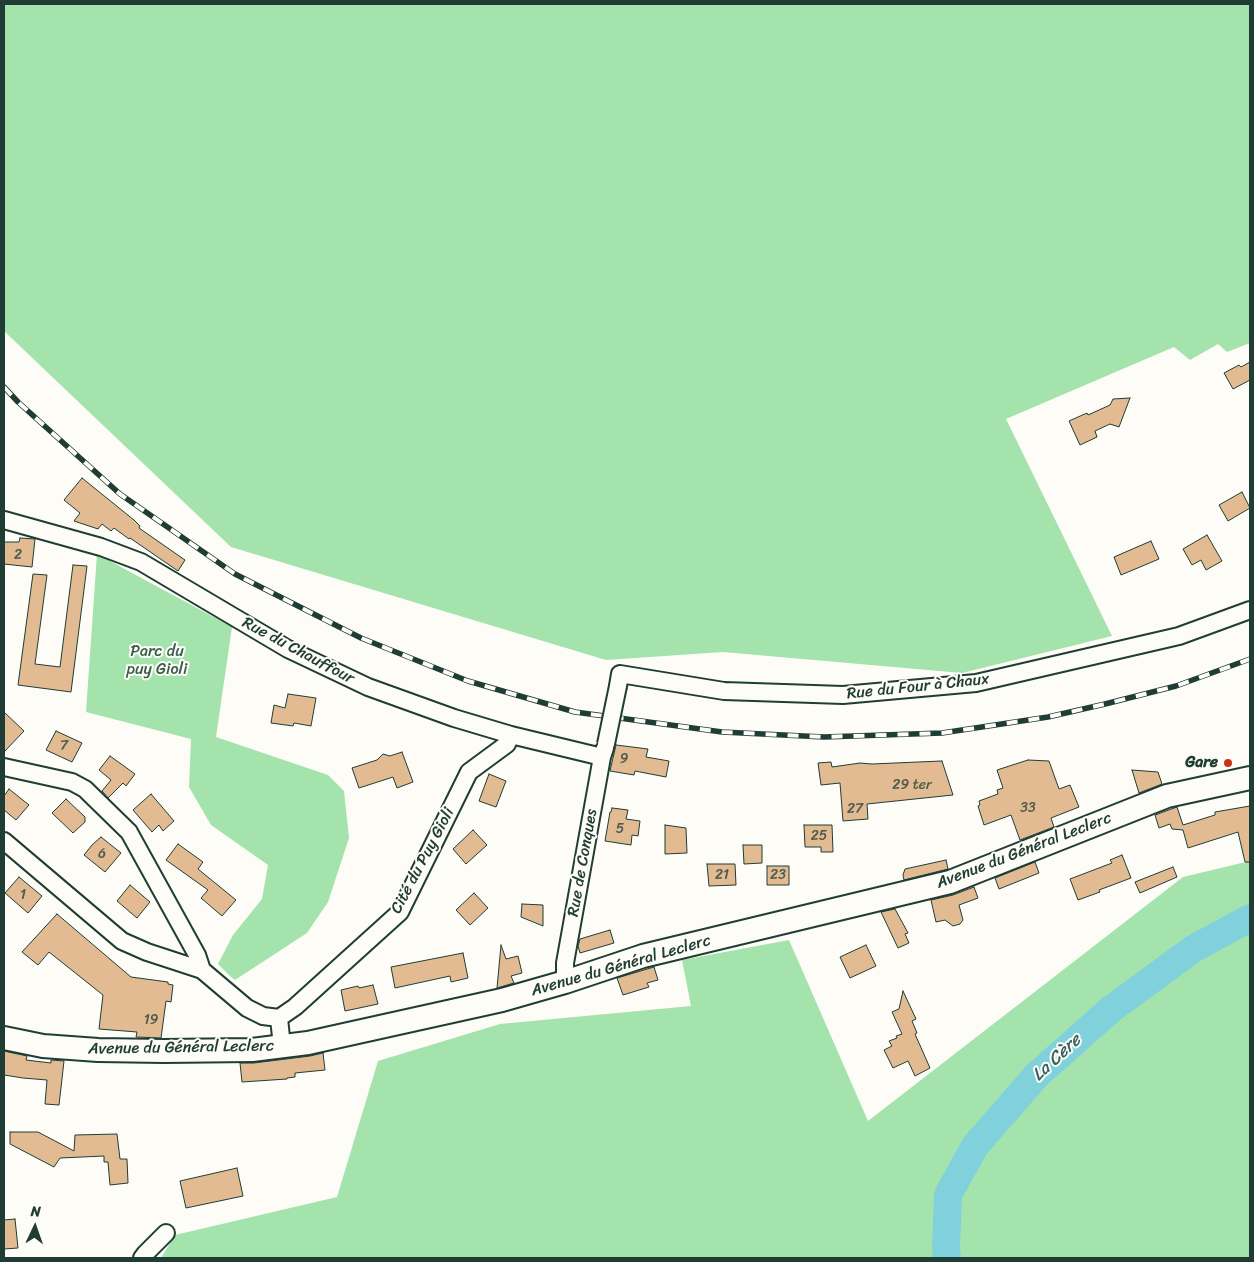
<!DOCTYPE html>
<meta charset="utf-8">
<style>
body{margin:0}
#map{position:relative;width:1254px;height:1262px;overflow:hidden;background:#fdfcf7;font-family:Sriracha,sans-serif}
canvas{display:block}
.frame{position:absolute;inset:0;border:5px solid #1f3d34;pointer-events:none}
.north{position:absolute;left:10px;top:1202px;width:50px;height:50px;-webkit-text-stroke:4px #fdfcf7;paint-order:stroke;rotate:3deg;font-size:14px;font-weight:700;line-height:20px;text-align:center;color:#1f3d34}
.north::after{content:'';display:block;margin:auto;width:18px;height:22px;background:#1f3d34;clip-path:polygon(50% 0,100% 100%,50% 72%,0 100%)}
</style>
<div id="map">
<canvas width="1254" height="1262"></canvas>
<div class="frame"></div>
<div class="north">N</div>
</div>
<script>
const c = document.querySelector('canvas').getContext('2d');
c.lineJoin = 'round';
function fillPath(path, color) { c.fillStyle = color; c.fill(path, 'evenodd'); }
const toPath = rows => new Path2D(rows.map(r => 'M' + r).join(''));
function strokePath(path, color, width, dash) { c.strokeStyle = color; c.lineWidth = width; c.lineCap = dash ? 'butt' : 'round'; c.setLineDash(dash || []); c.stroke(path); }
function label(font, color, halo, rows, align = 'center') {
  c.font = font + ' Sriracha,sans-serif'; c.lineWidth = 4; c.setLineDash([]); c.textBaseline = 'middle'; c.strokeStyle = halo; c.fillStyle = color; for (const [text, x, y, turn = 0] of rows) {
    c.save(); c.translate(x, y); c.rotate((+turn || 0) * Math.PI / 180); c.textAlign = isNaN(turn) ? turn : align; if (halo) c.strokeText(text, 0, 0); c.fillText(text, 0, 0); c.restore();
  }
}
const green = toPath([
 [4,4,1250,4,1250,343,1227,352,1218,344,1190,360,1174,347,1006,419,1112,636,962,673,723,652,606,660,231,547,4,331],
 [97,554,232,627,216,737,328,775,344,791,349,838,328,902,307,933,235,980,230,976,218,964,233,935,262,899,268,865,211,825,189,787,191,739,86,712],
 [1250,861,1250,1258,161,1258,175,1235,337,1197,378,1061,500,1024,691,1006,682,960,789,940,868,1121,1183,877]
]);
const river = toPath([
 [947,1258,946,1247,948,1195,975,1146,1037,1075,1110,1010,1193,949,1250,918]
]);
const building = toPath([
 [1250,362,1250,380,1233,389,1224,373,1239,365,1241,367,1250,362],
 [1130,398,1119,427,1110,424,1095,431,1097,437,1080,445,1069,421,1087,413,1088,415,1110,405,1113,399,1130,398],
 [82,478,134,520,140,526,139,528,185,560,178,571,130,538,129,539,114,528,111,531,102,524,98,529,74,521,80,513,64,500,82,478],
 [1242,492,1250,508,1228,521,1219,505,1242,492],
 [1207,535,1222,561,1206,570,1201,560,1192,565,1183,549,1207,535],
 [20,538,35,539,32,567,4,564,4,542,19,542,20,538],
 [1151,541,1159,559,1121,575,1114,557,1151,541],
 [73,565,87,566,71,692,18,685,33,574,47,575,35,664,60,667,73,565],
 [288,694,316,698,311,726,294,723,293,726,271,723,274,705,285,708,288,694],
 [4,712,24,731,4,752,4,712],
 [56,731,82,743,72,762,46,750,56,731],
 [616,745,648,749,646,757,669,761,666,777,635,771,634,775,610,771,616,745],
 [402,752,413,782,397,788,393,777,359,788,352,768,377,760,383,754,390,756,402,752],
 [110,756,135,774,126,786,123,783,108,798,102,791,111,780,99,770,110,756],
 [1028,760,1049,761,1059,789,1070,785,1079,807,1051,818,1054,827,1020,840,1011,815,984,825,978,806,980,805,979,801,998,794,997,790,1003,788,997,770,1028,760],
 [942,761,953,795,867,804,868,819,843,821,840,783,821,785,818,763,831,762,832,767,860,763,872,764,942,761],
 [1132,770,1158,772,1162,784,1139,793,1132,770],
 [489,774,506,781,496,807,479,801,489,774],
 [9,789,29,805,16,820,4,810,4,796,9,789],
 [151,794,174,821,163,831,159,825,152,832,133,810,151,794],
 [66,799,85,817,85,822,73,833,52,813,66,799],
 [1250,806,1250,862,1245,862,1238,832,1188,848,1183,830,1172,829,1170,824,1159,828,1155,815,1177,807,1183,825,1215,815,1215,812,1250,806],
 [612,808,628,810,626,819,640,821,638,836,632,835,631,845,605,841,610,812,611,812,612,808],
 [665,825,686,828,687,853,665,854,665,825],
 [804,825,832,825,833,852,821,852,821,847,805,847,804,825],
 [473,830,487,845,466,864,453,849,473,830],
 [101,837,121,853,105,872,84,855,92,845,101,837],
 [178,844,203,862,198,869,236,900,222,916,201,898,208,890,166,860,178,844],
 [743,845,762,845,762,863,744,864,743,845],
 [1122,855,1131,878,1099,890,1100,892,1078,900,1070,879,1112,863,1110,860,1122,855],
 [946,860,948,869,904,880,903,875,905,869,946,860],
 [1035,862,1039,873,999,889,995,878,1035,862],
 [707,864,735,864,736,885,709,886,707,864],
 [767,866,789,866,789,885,767,885,767,866],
 [1173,867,1177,877,1140,893,1135,882,1173,867],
 [19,877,42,896,28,913,5,893,19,877],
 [130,885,150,902,137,918,117,901,130,885],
 [974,887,978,898,959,905,963,920,960,924,953,926,945,920,936,922,931,900,953,895,974,887],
 [474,893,488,908,470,925,456,910,474,893],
 [522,904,543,905,543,926,521,917,522,904],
 [895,909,908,933,905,934,909,943,898,948,881,912,895,909],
 [57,914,131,977,168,982,168,984,173,985,171,1002,166,1001,161,1038,136,1037,137,1032,99,1029,103,995,49,952,38,965,22,952,57,914],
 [610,930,614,943,580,953,578,946,580,939,610,930],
 [501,945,506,959,518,956,522,973,511,976,514,983,497,988,501,945],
 [866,945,876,966,850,978,840,957,866,945],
 [463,953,468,978,451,982,450,976,395,988,391,967,463,953],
 [654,967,658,980,647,983,649,987,623,995,617,978,654,967],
 [373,985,378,1004,345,1011,341,990,358,986,359,988,373,985],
 [903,991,916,1019,912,1021,917,1033,915,1034,930,1068,915,1076,908,1061,893,1068,884,1050,892,1046,889,1041,897,1038,896,1036,902,1034,892,1012,899,1009,903,991],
 [4,1051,27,1056,26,1060,51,1063,51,1060,64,1061,59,1105,45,1104,47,1080,23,1078,4,1075,4,1051],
 [323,1053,325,1070,295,1073,295,1077,287,1078,287,1079,242,1082,240,1063,254,1063,310,1056,323,1053],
 [10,1132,38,1132,74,1151,75,1135,117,1134,120,1159,127,1159,128,1183,110,1185,108,1162,104,1162,104,1156,60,1158,54,1167,10,1144,10,1132],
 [237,1168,243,1196,186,1208,180,1181,237,1168],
 [15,1219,18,1248,4,1249,4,1220,15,1219]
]);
const street = toPath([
 [4,520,101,547,141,562,288,649,368,687,454,718,511,735,602,757],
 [618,686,620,674,724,691,843,695,976,683,1179,636,1250,610],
 [4,767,72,782,85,789,129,832,197,955,202,970],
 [4,841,122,941,147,952,202,970,247,1008,263,1016,279,1018],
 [565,982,565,963,602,757,605,748],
 [282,1047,279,1018,295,1007,400,912,469,772,507,744,511,735],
 [142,1258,145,1254,166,1233]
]);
const secondary = toPath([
 [4,1038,43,1046,98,1050,164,1051,252,1050,308,1043,502,1000,565,982,643,956,950,882,1167,796,1250,778]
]);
const rail = toPath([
 [4,387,18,402,120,494,235,574,361,638,468,681,575,712,722,732,824,737,942,733,1048,717,1105,704,1176,686,1250,659]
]);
const streetBridge = toPath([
 [606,744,618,686]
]);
const markers = [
 [1228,763,5,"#c8321e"]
];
const numberNames = [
 ["2",18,555],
 ["7",64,746],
 ["9",624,759],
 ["29 ter",912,785],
 ["33",1028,808],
 ["27",855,809],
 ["5",620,829],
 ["25",819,836],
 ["6",102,854],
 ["21",722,875],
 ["23",778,875],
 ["1",23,895],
 ["19",151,1020]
];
const streetNames = [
 ["Rue du Chauffour",298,651,28],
 ["Rue du Four à Chaux",918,687,-6],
 ["Avenue du Général Leclerc",1024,851,-21],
 ["Cité du Puy Gioli",423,861,-62],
 ["Rue de Conques",583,863,-80],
 ["Avenue du Général Leclerc",621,966,-16],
 ["Avenue du Général Leclerc",181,1048,-1]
];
const parkNames = [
 ["Parc du",157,652],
 ["puy Gioli",157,670]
];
const poiNames = [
 ["Gare",1218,763]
];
const waterNames = [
 ["La Cère",1057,1058,-43]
];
fillPath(green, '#a4e3ac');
strokePath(river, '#81d1dc', 28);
fillPath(building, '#e2bb93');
strokePath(building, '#1f3d34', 1);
strokePath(street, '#1f3d34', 20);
strokePath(secondary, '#1f3d34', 26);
strokePath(street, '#fdfcf7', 16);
strokePath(secondary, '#fdfcf7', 22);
strokePath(rail, '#1f3d34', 5.5);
strokePath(rail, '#fdfcf7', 4, [11]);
strokePath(streetBridge, '#1f3d34', 20, []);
strokePath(streetBridge, '#fdfcf7', 16);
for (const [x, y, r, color] of markers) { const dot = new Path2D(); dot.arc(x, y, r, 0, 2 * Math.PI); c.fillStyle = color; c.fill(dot); strokePath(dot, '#fdfcf7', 2); }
label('14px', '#505c4c', null, numberNames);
label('16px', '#1f3d34', '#fdfcf7', streetNames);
label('16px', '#3a5e4c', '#fdfcf7', parkNames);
label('bold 16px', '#1f3d34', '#fdfcf7', poiNames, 'right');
label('italic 18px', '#38625e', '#fdfcf7', waterNames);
</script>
